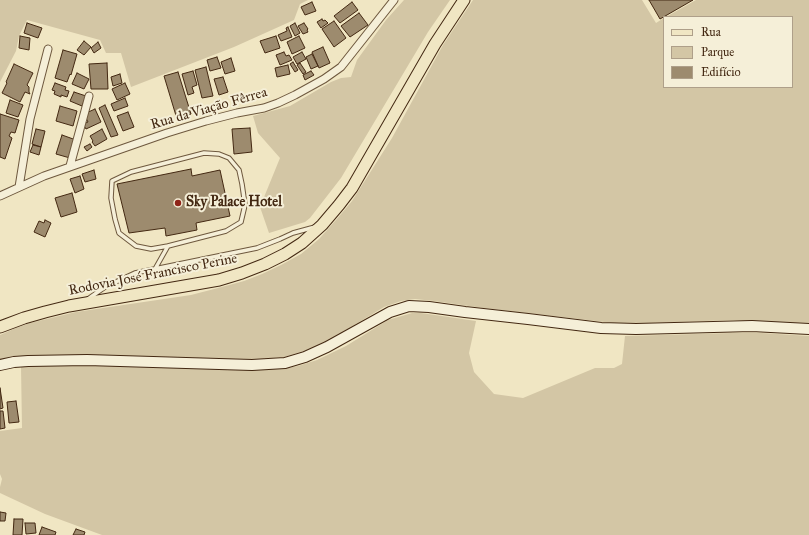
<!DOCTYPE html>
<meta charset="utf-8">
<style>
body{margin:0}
#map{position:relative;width:809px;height:535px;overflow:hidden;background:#f0e6c3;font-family:"IM FELL Great Primer",serif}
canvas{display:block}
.legend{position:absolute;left:663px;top:16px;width:130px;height:72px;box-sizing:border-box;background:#f5efd8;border:1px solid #ae9f89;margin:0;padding:5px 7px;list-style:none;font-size:12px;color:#432812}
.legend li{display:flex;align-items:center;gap:8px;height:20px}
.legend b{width:20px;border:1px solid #ae9f89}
</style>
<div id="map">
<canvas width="809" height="535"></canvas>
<ul class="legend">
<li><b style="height:5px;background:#f0e6c3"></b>Rua</li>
<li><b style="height:11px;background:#d3c6a5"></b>Parque</li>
<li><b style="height:11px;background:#9d8b6e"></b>Edifício</li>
</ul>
</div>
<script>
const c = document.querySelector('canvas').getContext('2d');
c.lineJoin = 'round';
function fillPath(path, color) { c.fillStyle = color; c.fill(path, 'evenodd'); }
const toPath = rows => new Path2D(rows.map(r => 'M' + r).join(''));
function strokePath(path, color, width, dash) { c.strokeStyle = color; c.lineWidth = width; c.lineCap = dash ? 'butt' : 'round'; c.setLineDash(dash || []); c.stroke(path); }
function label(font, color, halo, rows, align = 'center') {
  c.font = font + ' "IM FELL Great Primer",serif'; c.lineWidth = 4; c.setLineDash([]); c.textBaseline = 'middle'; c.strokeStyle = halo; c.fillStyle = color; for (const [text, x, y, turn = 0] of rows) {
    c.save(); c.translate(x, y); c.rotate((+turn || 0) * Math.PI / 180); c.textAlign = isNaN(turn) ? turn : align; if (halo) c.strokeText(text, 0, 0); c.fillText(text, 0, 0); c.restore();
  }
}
const green = toPath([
 [0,0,308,0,300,4,294,20,234,47,131,87,121,53,106,53,100,40,27,20,19,36,16,51,0,82],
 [404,0,450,0,428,32,341,178,310,218,305,222,269,233,260,207,280,158,258,133,253,116,290,106,331,82,341,78,351,77,357,60,386,20],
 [473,0,642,0,656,23,664,18,664,87,792,87,792,17,666,17,696,0,809,0,809,324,734,320,622,324,483,308,434,301,415,299,401,301,384,307,330,340,313,348,284,357,251,360,146,356,3,358,0,359,0,335,16,328,30,323,76,312,191,295,218,288,244,281,262,274,281,265,301,254,319,239,336,220,352,201,392,138,443,45],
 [412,313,421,313,476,321,469,353,474,372,494,394,523,398,595,368,614,368,622,364,625,336,730,333,762,333,809,336,809,535,102,535,45,514,0,493,0,487,2,479,0,474,0,431,22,428,21,366,95,365,239,369,282,369,298,366,317,360,346,346,388,320]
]);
const building = toPath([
 [649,0,693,0,660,19,649,0],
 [312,2,316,11,305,15,301,7,312,2],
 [352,2,358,10,340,23,334,16,352,2],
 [359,13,368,25,350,37,341,26,359,13],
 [322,19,323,21,325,20,328,23,321,28,317,22,322,19],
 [334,21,346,38,334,47,322,29,334,21],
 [27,23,42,28,38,38,24,33,27,23],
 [295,23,300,33,295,36,290,26,295,23],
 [304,23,308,29,307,30,308,32,303,34,298,26,304,23],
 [288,27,292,37,281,41,278,35,287,31,286,28,288,27],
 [20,36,30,38,29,50,19,48,20,36],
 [276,36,280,48,265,53,260,41,276,36],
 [299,36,305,48,292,54,287,42,299,36],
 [84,41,91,47,84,55,77,50,84,41],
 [98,42,101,48,94,53,91,48,98,42],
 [323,47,330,63,319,68,312,52,323,47],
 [63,50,77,54,71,75,70,74,67,82,55,78,63,50],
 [284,52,286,56,289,55,292,60,280,65,276,55,284,52],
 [302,52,306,59,297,64,293,57,302,52],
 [312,54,318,66,311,69,306,57,312,54],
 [217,57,221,68,210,71,207,60,217,57],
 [231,58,235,71,225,74,221,62,231,58],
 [293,62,298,70,295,72,290,64,293,62],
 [107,63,108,89,91,89,89,64,107,63],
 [300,63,306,72,303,74,297,65,300,63],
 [14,64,33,73,27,85,29,87,29,92,30,94,25,92,20,102,2,93,7,83,6,82,14,64],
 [288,65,290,74,277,77,275,68,288,65],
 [206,67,213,96,202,98,195,70,206,67],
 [193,71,197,85,192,87,194,93,188,95,182,74,193,71],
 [311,71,314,75,305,80,303,75,311,71],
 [178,72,191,114,177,119,164,76,178,72],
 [77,73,89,79,84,89,72,84,77,73],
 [120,74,122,83,113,86,111,77,120,74],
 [223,77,228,92,219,95,214,79,223,77],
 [55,83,66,87,65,90,69,91,67,97,61,95,61,97,54,94,55,91,52,90,55,83],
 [125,83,130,94,117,100,112,89,125,83],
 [74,92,86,96,82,106,70,101,74,92],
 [125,98,128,106,114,111,111,104,125,98],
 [10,100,23,105,18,117,6,113,10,100],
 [105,105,118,135,111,137,99,108,105,105],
 [60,106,77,111,73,126,56,121,60,106],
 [95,109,101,122,86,129,83,124,88,122,84,114,95,109],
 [128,112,134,127,123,131,117,116,128,112],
 [0,114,19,120,15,133,11,132,9,136,12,138,5,159,0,157,0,114],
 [250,128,252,152,234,154,232,129,250,128],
 [36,129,45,131,41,147,32,144,36,129],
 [102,129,107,139,95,146,92,142,93,141,90,136,102,129],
 [62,135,76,140,70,158,56,154,62,135],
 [90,144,92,147,87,151,84,147,90,144],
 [33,145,41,147,39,155,30,152,33,145],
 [191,169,192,176,220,170,230,216,196,223,197,230,166,236,165,228,129,233,117,184,191,169],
 [94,170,96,179,85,182,82,174,94,170],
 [80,176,84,189,75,193,70,179,80,176],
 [72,193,77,212,61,217,55,198,72,193],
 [45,220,51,223,45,237,34,232,39,221,44,223,45,220],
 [0,388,3,408,0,409,0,388],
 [16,401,19,422,9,423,7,402,16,401],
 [0,411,3,411,5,428,0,429,0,411],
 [0,512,6,513,5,521,0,521,0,512],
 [14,519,23,519,22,535,13,535,14,519],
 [25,523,35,523,36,533,26,534,25,523],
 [42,527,56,532,55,535,39,535,42,527],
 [76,529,85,532,84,535,73,535,76,529]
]);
const lane = toPath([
 [155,269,168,246,226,231,241,222,245,205,242,184,239,170,229,158,219,154,204,153,131,172,112,181,111,198,115,219,119,233,136,246,151,249,168,246],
 [88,299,105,287,135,273,257,248,280,239,293,233,315,227]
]);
const street = toPath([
 [70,166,89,96],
 [19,187,30,119,48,49],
 [0,196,44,176,167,133,206,121,237,113,264,108,278,103,295,95,324,79,341,67,394,0]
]);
const secondary = toPath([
 [0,365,14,362,28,361,87,360,252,365,285,363,305,357,327,347,390,312,409,306,429,307,465,312,528,319,601,328,636,329,752,326,809,329]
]);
const primary = toPath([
 [0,327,24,318,45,312,69,306,219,280,242,273,265,264,285,254,302,243,322,225,339,205,352,188,435,44,464,0]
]);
const markers = [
 [178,203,4,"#8f2418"]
];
const streetNames = [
 ["Rua da Viação Fêrrea",209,109,-16],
 ["Rodovia José Francisco Perine",153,275,-11]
];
const poiNames = [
 ["Sky Palace Hotel",186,203]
];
fillPath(green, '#d3c6a5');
fillPath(building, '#9d8b6e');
strokePath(building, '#432812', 1);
strokePath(lane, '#6e583e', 5.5);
strokePath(street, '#6e583e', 9);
strokePath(secondary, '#432812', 12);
strokePath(primary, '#432812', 13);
strokePath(lane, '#f5efd8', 3.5);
strokePath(street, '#f5efd8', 7);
strokePath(secondary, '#f5efd8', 10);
strokePath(primary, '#f0e6c3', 11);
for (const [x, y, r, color] of markers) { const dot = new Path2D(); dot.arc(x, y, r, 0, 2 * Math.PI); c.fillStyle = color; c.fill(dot); strokePath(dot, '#f5efd8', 1.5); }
label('14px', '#432812', '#f5efd8', streetNames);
label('bold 14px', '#432812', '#f5efd8', poiNames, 'left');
</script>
